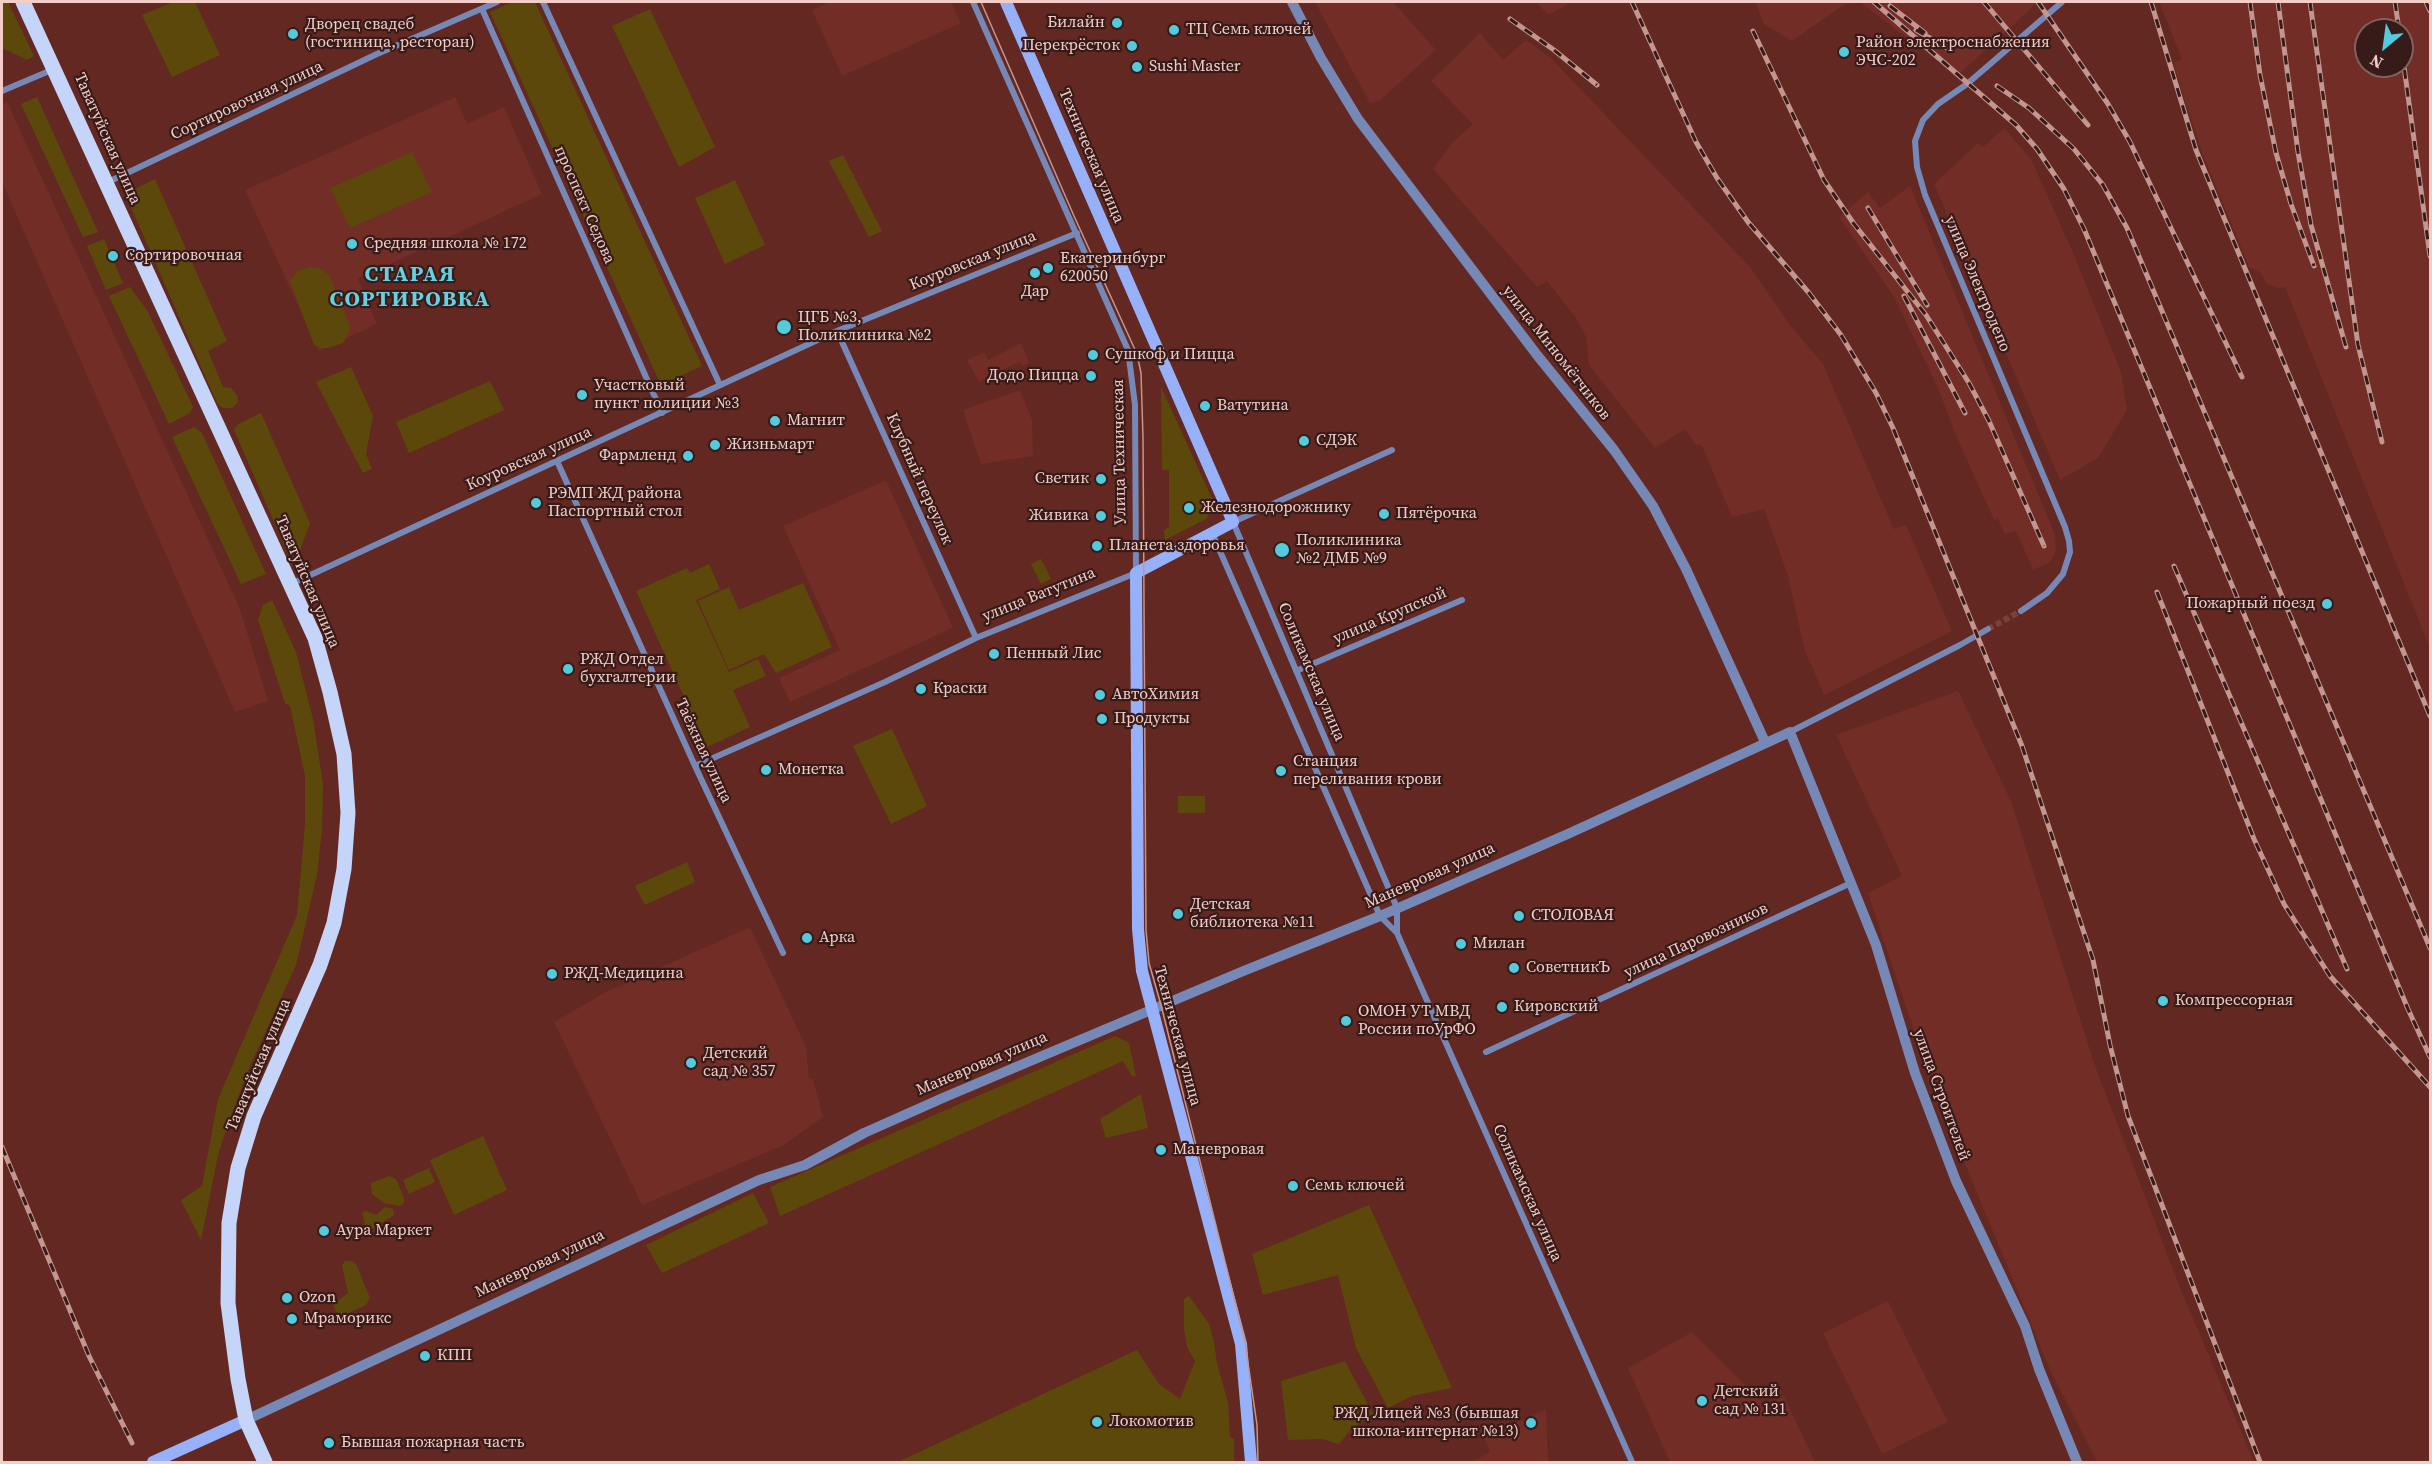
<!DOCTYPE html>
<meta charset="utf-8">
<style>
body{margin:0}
#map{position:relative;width:2432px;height:1464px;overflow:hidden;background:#632821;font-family:"Source Serif 4",serif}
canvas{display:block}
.frame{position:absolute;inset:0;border:3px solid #f4cdc8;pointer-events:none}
.north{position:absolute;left:2354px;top:18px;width:60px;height:60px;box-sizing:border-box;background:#371b18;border:2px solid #83625e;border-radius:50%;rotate:209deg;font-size:16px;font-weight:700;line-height:24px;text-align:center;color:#f4cdc8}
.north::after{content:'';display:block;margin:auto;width:21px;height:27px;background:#53cbdc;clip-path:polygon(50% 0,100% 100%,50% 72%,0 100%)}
</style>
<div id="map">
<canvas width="2432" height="1464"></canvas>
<div class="frame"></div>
<div class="north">N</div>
</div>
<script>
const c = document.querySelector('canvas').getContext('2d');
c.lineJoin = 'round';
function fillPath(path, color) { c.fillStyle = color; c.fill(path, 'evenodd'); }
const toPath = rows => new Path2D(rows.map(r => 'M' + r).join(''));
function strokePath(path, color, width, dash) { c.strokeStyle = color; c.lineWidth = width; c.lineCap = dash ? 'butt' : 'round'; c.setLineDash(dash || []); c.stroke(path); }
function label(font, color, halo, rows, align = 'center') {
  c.font = font + ' "Source Serif 4",serif'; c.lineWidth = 4.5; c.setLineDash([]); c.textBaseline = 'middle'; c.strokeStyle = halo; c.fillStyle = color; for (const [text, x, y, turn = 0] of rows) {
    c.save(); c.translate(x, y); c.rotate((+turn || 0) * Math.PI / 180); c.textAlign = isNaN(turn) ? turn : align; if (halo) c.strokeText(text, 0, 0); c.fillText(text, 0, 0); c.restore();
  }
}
const built = toPath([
 [830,2,951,2,961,23,842,76,812,10],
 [1315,2,1393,2,1436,50,1379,101,1370,103],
 [1536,2,1572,2,1548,15],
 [1755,2,1848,2,1792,41,1764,24],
 [1860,2,2038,2,1957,76],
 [2159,2,2430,2,2430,648,2285,287,2277,288,2266,283,2261,273,2249,267,2203,155,2174,67,2175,62,2182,59],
 [2366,30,2402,30,2402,66,2366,66],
 [1480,33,1503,60,1526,40,1551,58,1750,267,1790,325,1823,364,1894,529,1906,525,1952,631,1824,695,1804,648,1788,576,1764,509,1732,517,1702,446,1695,444,1685,429,1655,448,1589,365,1586,337,1576,318,1547,281,1537,287,1433,169,1452,143,1473,124,1431,81],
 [455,97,467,124,504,107,542,194,358,279,377,324,319,351,245,190],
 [7,102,240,609,268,701,235,712,2,182,2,105],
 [2004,128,2031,159,2072,250,2121,372,2127,410,2098,458,2060,480,1934,184,1978,143,1983,147],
 [1910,186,2054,532,2056,550,2054,556,2050,562,2033,570,2016,531,2005,534,1998,519,1994,520,1958,440,1937,386,1894,297,1839,217,1868,192,1880,208],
 [1021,343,1029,363,1022,366,1020,362,1000,371,1002,376,996,378,993,374,979,382,967,360,984,352,988,360],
 [1020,390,1032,420,1033,456,981,464,963,410],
 [886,480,953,628,790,702,779,678,840,650,783,526],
 [1958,691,2011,801,2094,1063,2181,1290,2254,1462,2097,1462,2051,1372,1930,1079,1868,893,1902,876,1836,735],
 [750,927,806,1047,809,1079,813,1079,823,1117,784,1145,642,1205,554,1022,606,992],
 [1888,1301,1948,1422,1882,1454,1823,1333],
 [1692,1332,1765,1405,1784,1396,1815,1462,1670,1462,1628,1368],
 [1546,1409,1548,1462,1471,1462,1490,1452,1484,1438]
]);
const green = toPath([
 [2,2,8,2,34,56,27,60,2,48],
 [173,2,195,2,220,55,172,77,142,15],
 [513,2,535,2,702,366,661,385,490,12],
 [650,9,715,147,679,167,612,26],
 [37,97,98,232,83,237,21,104],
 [412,152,432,192,350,228,330,188],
 [843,155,882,231,869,237,829,161],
 [155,179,227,341,208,351,223,387,231,388,237,395,238,402,232,408,222,408,217,403,125,194],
 [735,180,765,245,725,264,695,198],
 [104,239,123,283,106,290,87,246],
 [311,267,320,268,329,275,349,324,349,332,343,343,329,348,320,348,314,345,290,281,297,271],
 [130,287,148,312,193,407,190,413,169,424,109,296],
 [351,367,373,416,366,454,372,469,363,473,316,382],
 [490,381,504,410,409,453,396,422],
 [1161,387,1214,503,1214,509,1206,519,1165,540,1164,530,1169,527,1169,470,1162,470],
 [261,413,310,523,296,561,292,563,234,430,238,424],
 [194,427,202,433,266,574,241,584,172,437],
 [1041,559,1051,579,1041,584,1031,564],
 [709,564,720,589,696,600,729,672,758,659,766,676,733,690,750,727,707,747,636,591,687,568,690,573],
 [803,583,832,647,776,673,764,654,729,670,698,601,729,587,739,610],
 [272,600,296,652,313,719,323,784,322,829,317,875,296,965,249,1068,229,1121,218,1155,201,1240,181,1200,202,1186,218,1099,297,915,305,824,305,776,290,706,285,703,258,620,263,605],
 [892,729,927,806,891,824,853,746],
 [1178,796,1205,796,1205,813,1178,813],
 [687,862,695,882,645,905,635,886],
 [1115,1036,1129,1043,1136,1076,1132,1076,1123,1061,780,1216,770,1187],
 [1141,1094,1148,1128,1106,1138,1100,1119],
 [483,1136,507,1190,454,1215,430,1160],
 [429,1168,435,1182,409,1194,403,1180],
 [389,1176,396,1179,404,1198,404,1203,400,1206,384,1203,372,1194,371,1183],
 [753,1193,769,1223,662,1273,646,1245],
 [1369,1205,1452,1388,1412,1396,1388,1408,1356,1348,1338,1275,1263,1295,1252,1254],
 [385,1207,393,1209,394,1215,367,1232,362,1213,366,1211,376,1215],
 [345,1261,352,1261,356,1264,370,1298,366,1305,342,1316,336,1312,333,1304,348,1293,342,1265],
 [1189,1296,1209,1324,1214,1342,1217,1363,1228,1403,1230,1437,1234,1439,1234,1462,898,1462,1137,1350,1159,1384,1180,1399,1195,1361,1187,1347,1184,1329,1184,1299],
 [1345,1361,1374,1416,1353,1427,1339,1444,1322,1439,1288,1440,1281,1381]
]);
const minorTunnel = toPath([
 [1988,629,2021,611]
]);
const minor = toPath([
 [543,2,720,385],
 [482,9,662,413],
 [2,91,54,69],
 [106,183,377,54,497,2],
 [837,331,976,638],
 [1392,450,1233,522,1397,908,1397,933],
 [557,461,695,766,783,953],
 [1212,533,1380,916,1397,933,1632,1462],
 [291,584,837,331,1077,233],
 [2021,611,2047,593,2063,574,2070,552,2069,541,2065,527,1925,195,1917,167,1915,141,1923,120,1938,104,1967,84,2062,2],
 [1296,671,1462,600],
 [1790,732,1960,645,1988,629],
 [695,766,885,682,976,638,1136,573,1135,405,1128,350,973,2],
 [1486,1052,1851,883]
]);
const tertiary = toPath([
 [1292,2,1321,58,1358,119,1537,355,1614,450,1653,506,1686,569,1765,742],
 [246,1420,759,1180,805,1165,864,1133,945,1097,1241,972,1380,916,1570,833,1790,732,1876,945,1915,1073,1956,1181,2025,1326,2039,1369,2077,1462]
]);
const secondary = toPath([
 [1006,2,1233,522,1136,573,1138,929,1142,971,1241,1344,1251,1462],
 [153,1462,246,1420]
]);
const primary = toPath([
 [23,2,315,638,330,692,344,754,348,813,344,869,334,923,320,965,254,1116,238,1168,229,1223,228,1303,238,1379,246,1420,265,1462]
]);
const tram = toPath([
 [981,2,1074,216,1137,354,1141,373,1143,438,1146,930,1149,963,1161,1005,1245,1342,1257,1425,1258,1462]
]);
const rail = toPath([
 [1632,2,1696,142,1717,178,1748,222,1809,293,1841,335,1876,393,1893,428,2022,746,2093,960,2110,1045,2128,1116,2260,1462],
 [1874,2,2016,125,2037,149,2064,189,2084,229,2408,1009,2430,1057],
 [1984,2,2088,125],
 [2038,2,2108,104,2130,142,2242,377],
 [2151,2,2196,150,2430,716],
 [2250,2,2260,75,2276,153,2291,204,2314,266],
 [2278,2,2298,152,2311,225,2346,347],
 [2310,2,2358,345,2382,442],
 [2395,2,2399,30],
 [2426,2,2430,11],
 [1890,6,1925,33],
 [1510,19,1554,50,1597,85],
 [1916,30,1947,48],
 [1753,31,1824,180,1854,224,1926,315,1969,383,1989,421,2044,546],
 [2402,52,2430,256],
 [1997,86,2029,108,2074,149,2103,185,2127,228,2430,948],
 [1868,208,1927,305],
 [1904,296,1965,413],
 [2174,566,2347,969],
 [2157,592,2254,839,2284,904,2330,976,2430,1087],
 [2,1147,89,1356,132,1443]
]);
const markers = [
 [1117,23,6,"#53cbdc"],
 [1174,30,6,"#53cbdc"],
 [293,34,6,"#53cbdc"],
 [1132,46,6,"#53cbdc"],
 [1844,52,6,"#53cbdc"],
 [1137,67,6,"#53cbdc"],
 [352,244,6,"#53cbdc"],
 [113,256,6,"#53cbdc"],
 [1048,268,6,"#53cbdc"],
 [1035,273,6,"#53cbdc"],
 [784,327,8,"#53cbdc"],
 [1093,355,6,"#53cbdc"],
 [1091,376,6,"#53cbdc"],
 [582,395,6,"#53cbdc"],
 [1205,406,6,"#53cbdc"],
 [775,421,6,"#53cbdc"],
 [1304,441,6,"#53cbdc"],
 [715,445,6,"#53cbdc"],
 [688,456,6,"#53cbdc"],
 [1101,479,6,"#53cbdc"],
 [536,503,6,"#53cbdc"],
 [1189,508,6,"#53cbdc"],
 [1384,514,6,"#53cbdc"],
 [1101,516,6,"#53cbdc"],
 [1097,546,6,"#53cbdc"],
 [1282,550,8,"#53cbdc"],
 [2327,604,6,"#53cbdc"],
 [994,654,6,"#53cbdc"],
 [568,669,6,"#53cbdc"],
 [921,689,6,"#53cbdc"],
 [1100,695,6,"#53cbdc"],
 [1102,719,6,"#53cbdc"],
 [766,770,6,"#53cbdc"],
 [1281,771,6,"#53cbdc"],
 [1178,914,6,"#53cbdc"],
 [1519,916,6,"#53cbdc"],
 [807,938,6,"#53cbdc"],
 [1461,944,6,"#53cbdc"],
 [1514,968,6,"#53cbdc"],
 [552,974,6,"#53cbdc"],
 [2163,1001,6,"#53cbdc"],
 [1502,1007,6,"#53cbdc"],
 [1346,1021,6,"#53cbdc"],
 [691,1063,6,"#53cbdc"],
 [1161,1150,6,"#53cbdc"],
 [1293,1186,6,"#53cbdc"],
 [324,1231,6,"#53cbdc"],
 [287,1298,6,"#53cbdc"],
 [292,1319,6,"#53cbdc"],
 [425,1356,6,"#53cbdc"],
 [1702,1401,6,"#53cbdc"],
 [1097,1422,6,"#53cbdc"],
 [1531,1423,6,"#53cbdc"],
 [329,1443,6,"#53cbdc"]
];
const poiNames = [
 ["Билайн",1105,23,"right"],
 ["Дворец свадеб",305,25],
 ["(гостиница, ресторан)",305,43],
 ["ТЦ Семь ключей",1186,30],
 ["Район электроснабжения",1856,43],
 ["ЭЧС-202",1856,61],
 ["Перекрёсток",1120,46,"right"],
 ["Sushi Master",1149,67],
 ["Средняя школа № 172",364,244],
 ["Сортировочная",125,256],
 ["Екатеринбург",1060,259],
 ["620050",1060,277],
 ["Дар",1035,292,"center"],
 ["ЦГБ №3,",798,318],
 ["Поликлиника №2",798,336],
 ["Сушкоф и Пицца",1105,355],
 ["Додо Пицца",1079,376,"right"],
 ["Участковый",594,386],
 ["пункт полиции №3",594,404],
 ["Ватутина",1217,406],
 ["Магнит",787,421],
 ["СДЭК",1316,441],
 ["Жизньмарт",727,445],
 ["Фармленд",676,456,"right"],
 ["Светик",1089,479,"right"],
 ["РЭМП ЖД района",548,494],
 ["Паспортный стол",548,512],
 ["Железнодорожнику",1201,508],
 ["Пятёрочка",1396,514],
 ["Живика",1089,516,"right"],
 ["Поликлиника",1296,541],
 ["№2 ДМБ №9",1296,559],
 ["Планета здоровья",1109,546],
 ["Пожарный поезд",2315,604,"right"],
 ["Пенный Лис",1006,654],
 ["РЖД Отдел",580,660],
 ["бухгалтерии",580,678],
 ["Краски",933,689],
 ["АвтоХимия",1112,695],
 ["Продукты",1114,719],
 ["Станция",1293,762],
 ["переливания крови",1293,780],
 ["Монетка",778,770],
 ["Детская",1190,905],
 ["библиотека №11",1190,923],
 ["СТОЛОВАЯ",1531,916],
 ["Арка",819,938],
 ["Милан",1473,944],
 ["СоветникЪ",1526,968],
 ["РЖД-Медицина",564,974],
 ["Компрессорная",2175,1001],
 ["Кировский",1514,1007],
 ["ОМОН УТ МВД",1358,1012],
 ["России поУрФО",1358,1030],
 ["Детский",703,1054],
 ["сад № 357",703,1072],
 ["Маневровая",1173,1150],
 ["Семь ключей",1305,1186],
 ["Аура Маркет",336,1231],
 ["Ozon",299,1298],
 ["Мраморикс",304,1319],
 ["КПП",437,1356],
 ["Детский",1714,1392],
 ["сад № 131",1714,1410],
 ["РЖД Лицей №3 (бывшая",1519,1414,"right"],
 ["школа-интернат №13)",1519,1432,"right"],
 ["Локомотив",1109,1422],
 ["Бывшая пожарная часть",341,1443]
];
const streetNames = [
 ["Сортировочная улица",247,101,-25],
 ["Таватуйская улица",107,139,66],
 ["Техническая улица",1091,156,67],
 ["проспект Седова",584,205,66],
 ["Коуровская улица",973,261,-22],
 ["улица Электродепо",1977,284,67],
 ["улица Миномётчиков",1556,353,52],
 ["Улица Техническая",1120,452,-91],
 ["Коуровская улица",529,459,-24],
 ["Клубный переулок",919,479,66],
 ["Таватуйская улица",307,582,67],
 ["улица Ватутина",1039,595,-22],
 ["улица Крупской",1390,616,-23],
 ["Соликамская улица",1311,672,67],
 ["Таёжная улица",703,751,65],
 ["Маневровая улица",1430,876,-24],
 ["улица Паровозников",1696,941,-25],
 ["Техническая улица",1177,1036,75],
 ["Маневровая улица",982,1064,-23],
 ["Таватуйская улица",259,1065,-67],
 ["улица Строителей",1941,1095,70],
 ["Соликамская улица",1527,1193,66],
 ["Маневровая улица",540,1264,-25]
];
const districtNames = [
 ["СТАРАЯ",410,275],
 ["СОРТИРОВКА",410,300]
];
fillPath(built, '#712d26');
fillPath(green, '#5d480c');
strokePath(minorTunnel, '#79413a', 6, [6, 3]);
strokePath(minor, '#7688b6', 6);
strokePath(tertiary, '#7688b6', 10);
strokePath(secondary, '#96b1fa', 12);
strokePath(primary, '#c5d4f9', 15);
strokePath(tram, '#c39690', 1.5);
strokePath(rail, '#c39690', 5);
strokePath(rail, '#371b18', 3, [9]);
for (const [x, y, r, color] of markers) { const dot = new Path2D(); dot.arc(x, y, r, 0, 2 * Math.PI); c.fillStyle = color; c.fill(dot); strokePath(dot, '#371b18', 2); }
label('16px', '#f4cdc8', '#371b18', poiNames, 'left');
label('16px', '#f4cdc8', '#371b18', streetNames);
c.letterSpacing = '1.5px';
label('bold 22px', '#67d1e1', '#371b18', districtNames);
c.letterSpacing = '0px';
</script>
